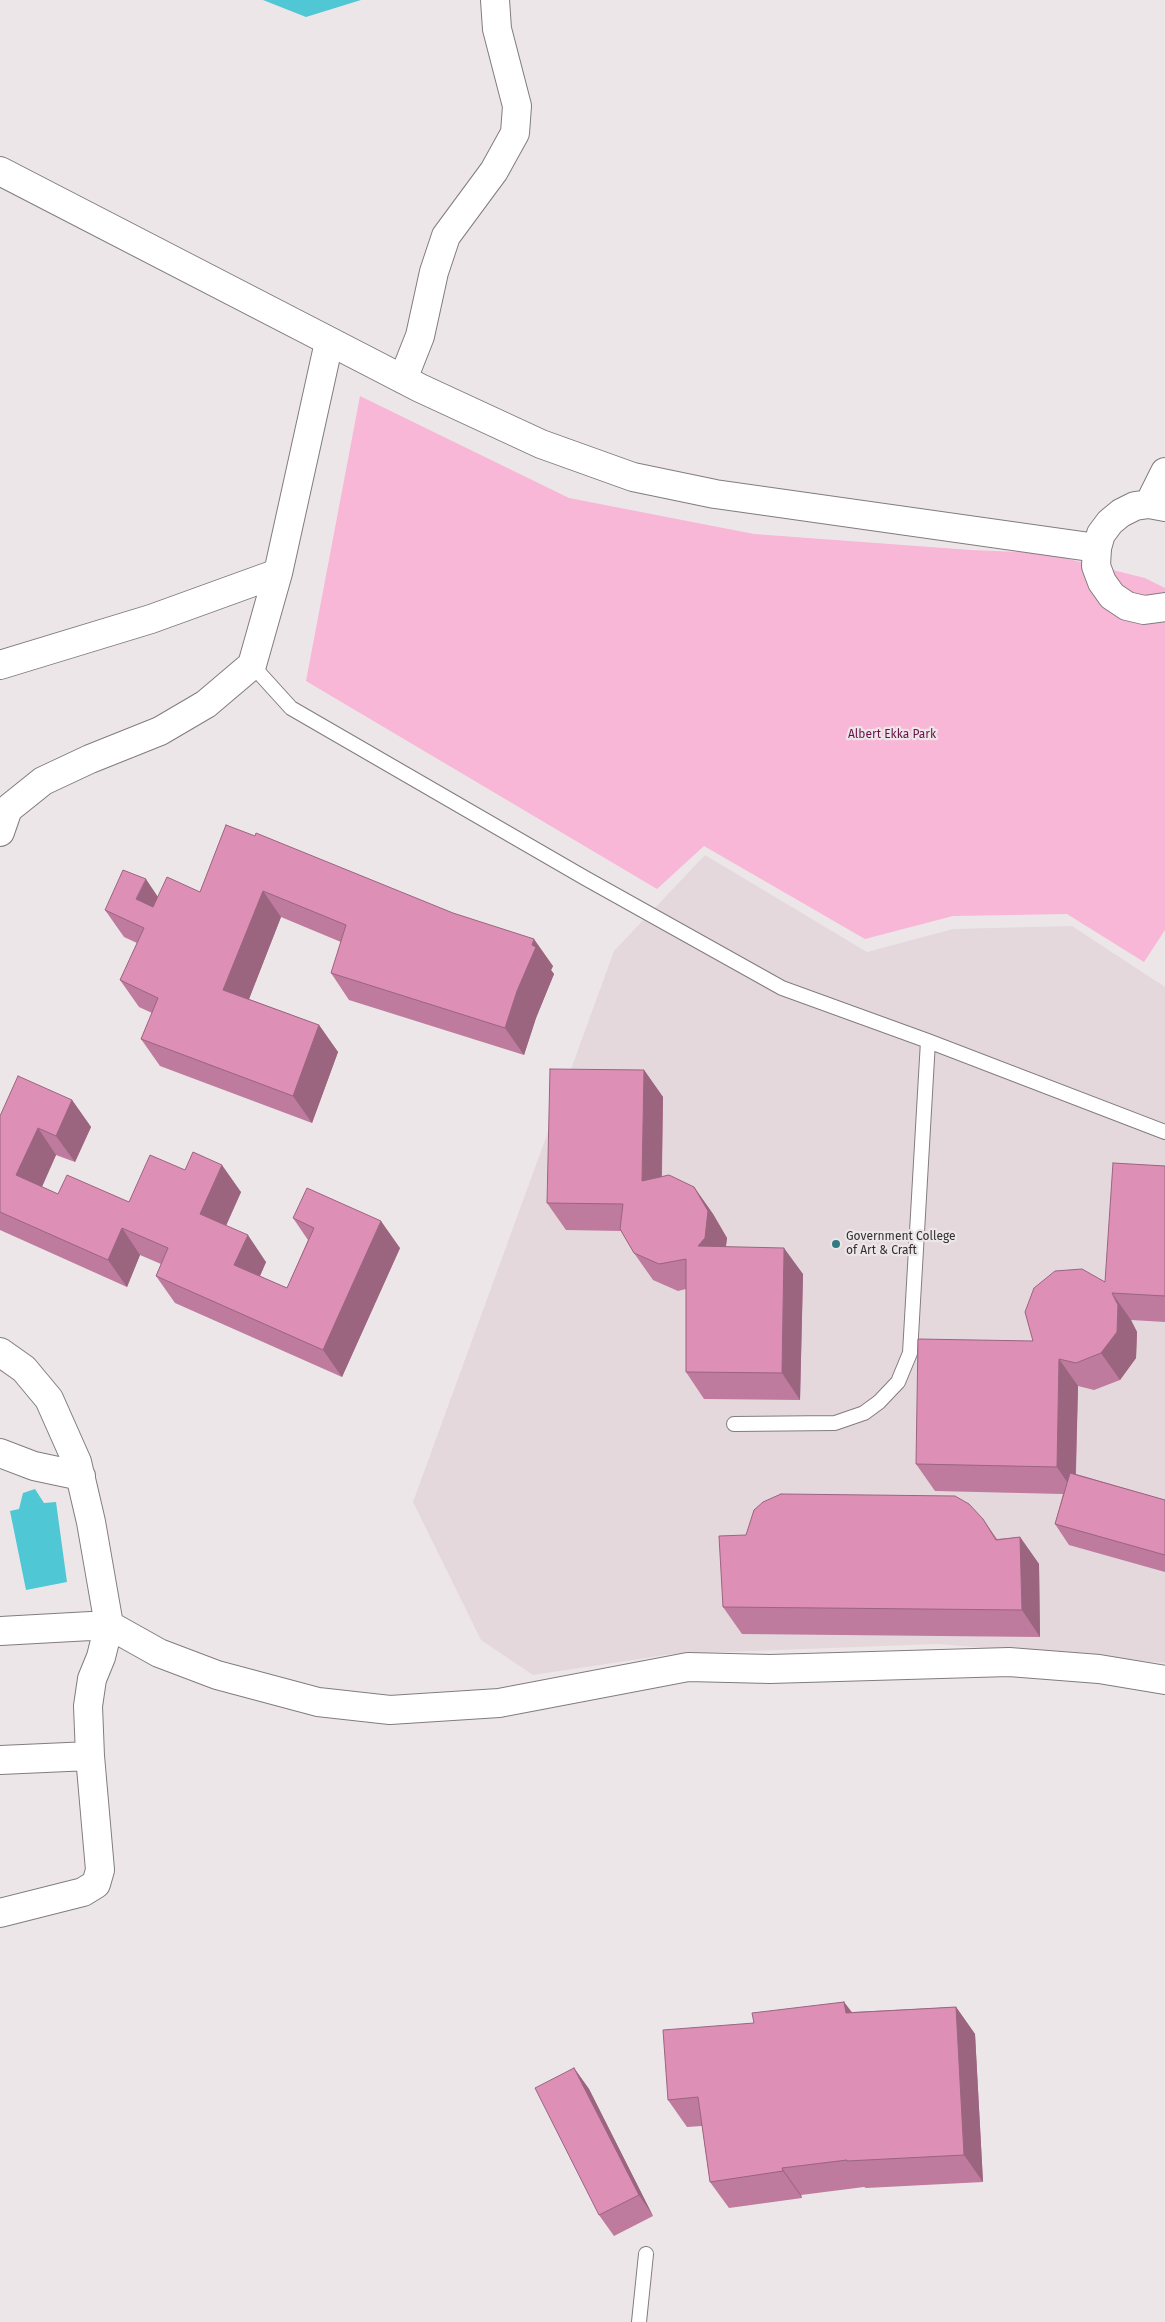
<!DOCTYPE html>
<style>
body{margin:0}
canvas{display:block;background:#ece6e8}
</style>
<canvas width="1165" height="2322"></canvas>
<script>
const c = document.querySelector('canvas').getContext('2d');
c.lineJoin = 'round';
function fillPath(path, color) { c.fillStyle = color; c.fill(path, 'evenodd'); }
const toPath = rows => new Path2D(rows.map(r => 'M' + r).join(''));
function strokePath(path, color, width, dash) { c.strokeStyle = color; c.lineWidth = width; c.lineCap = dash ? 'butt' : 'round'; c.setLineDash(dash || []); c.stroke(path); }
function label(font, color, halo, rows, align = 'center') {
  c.font = font + ' "Fira Sans",sans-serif'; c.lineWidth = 4.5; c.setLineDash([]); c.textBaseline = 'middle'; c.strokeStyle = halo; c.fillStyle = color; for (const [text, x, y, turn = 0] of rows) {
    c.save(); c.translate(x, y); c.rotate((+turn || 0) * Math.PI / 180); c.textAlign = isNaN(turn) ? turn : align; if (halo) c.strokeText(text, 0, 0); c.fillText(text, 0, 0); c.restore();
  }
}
const built = toPath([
 [705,855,867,952,953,929,1072,926,1165,987,1165,1663,938,1644,672,1654,533,1675,481,1640,413,1502,614,951]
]);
const green = toPath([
 [360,396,569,498,754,534,971,550,1044,553,1145,578,1165,588,1165,930,1144,962,1067,914,953,916,865,939,704,846,657,889,306,681]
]);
const water = toPath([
 [263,0,361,0,306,17],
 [35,1489,44,1503,56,1502,67,1582,26,1590,10,1511,19,1509,23,1493]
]);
const service = toPath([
 [252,665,291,708,585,878,782,988,928,1041,1165,1132],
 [734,1424,835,1423,864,1413,879,1402,898,1382,910,1353,928,1041],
 [639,2322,646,2254]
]);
const minor = toPath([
 [403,379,420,336,434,272,446,236,494,171,515,133,517,106,497,29,495,0],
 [0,665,151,619,278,573],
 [0,832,8,809,43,781,90,759,160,731,206,704,252,665,278,573,329,342],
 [0,1352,24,1369,49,1399,77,1462,91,1522,109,1625,159,1653,217,1675,318,1702,390,1710,499,1703,688,1667,770,1669,1009,1662,1099,1669,1165,1680],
 [0,1453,34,1466,81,1476],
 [0,1631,109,1625,101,1657,92,1679,88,1706,90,1756,100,1870,96,1884,83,1892,0,1913],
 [0,1760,90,1756]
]);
const tertiary = toPath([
 [0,171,420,388,541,444,633,477,715,494,1097,548]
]);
const primary = toPath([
 [1149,504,1165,472],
 [1165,507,1149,504,1135,506,1121,513,1110,522,1101,534,1097,548,1096,566,1102,582,1112,596,1127,606,1144,610,1165,607]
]);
const wall = toPath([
 [226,825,553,966,551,970,554,974,536,1018,524,1055,349,1000,331,973,341,942,281,917,249,999,319,1025,338,1052,312,1123,160,1066,141,1039,152,1013,139,1007,120,980,137,943,124,937,105,910,158,897,200,892],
 [644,1070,663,1097,662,1177,694,1187,713,1214,727,1238,726,1247,803,1274,800,1400,704,1399,686,1372,686,1289,678,1291,653,1280,634,1253,621,1231,566,1230,547,1203],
 [72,1100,91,1127,75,1162,56,1155,42,1187,58,1194,129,1202,185,1170,241,1192,226,1226,266,1262,260,1276,287,1288,308,1240,293,1218,400,1248,342,1377,175,1303,156,1276,161,1264,140,1255,127,1287,0,1230,0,1116],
 [1165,1166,1165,1322,1131,1320,1137,1332,1136,1358,1120,1380,1094,1390,1078,1386,1076,1474,1165,1500,1165,1572,1069,1545,1055,1524,1063,1494,935,1491,916,1464,1033,1341,1105,1282],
 [983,1519,997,1539,1020,1537,1039,1564,1040,1637,742,1634,723,1607],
 [844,2002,852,2012,956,2007,975,2034,983,2182,866,2188,864,2187,801,2195,802,2198,729,2208,710,2182,702,2126,687,2127,668,2100,754,2023],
 [574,2068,589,2089,653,2216,614,2236,599,2215]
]);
const shadedWall = toPath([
 [146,879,164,906,155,926,136,899],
 [263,891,281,917,242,1017,223,990],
 [534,939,553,966,551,970,554,974,536,1018,524,1055,505,1028],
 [319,1025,338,1052,312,1123,293,1096],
 [644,1070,663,1097,661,1208,642,1181],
 [72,1100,91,1127,75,1162,56,1136],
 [38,1128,56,1155,35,1202,16,1175],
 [222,1165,241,1192,219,1241,200,1214],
 [694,1187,713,1214,727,1238,723,1265,698,1246],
 [381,1221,400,1248,342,1377,323,1350],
 [122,1228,140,1255,127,1287,108,1260],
 [248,1235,266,1262,253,1292,234,1265],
 [784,1248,803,1274,800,1400,782,1373],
 [1112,1293,1131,1320,1137,1332,1136,1358,1120,1380,1101,1353],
 [1059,1359,1078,1386,1075,1494,1057,1467],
 [1020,1537,1039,1564,1040,1637,1022,1610],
 [844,2002,863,2029,846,2013],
 [956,2007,975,2034,983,2182,964,2155],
 [574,2068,589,2089,653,2216,639,2195],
 [782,2168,801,2195,802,2198,783,2171]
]);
const building = toPath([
 [226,825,255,836,256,833,453,913,534,939,532,945,536,947,517,991,505,1028,331,973,346,925,263,891,223,990,319,1025,293,1096,141,1039,158,998,120,980,144,928,105,910,123,870,146,879,136,899,153,907,167,877,200,892,226,825],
 [550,1069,644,1070,642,1181,669,1175,694,1187,708,1211,705,1238,698,1246,784,1248,782,1373,686,1372,686,1259,659,1264,634,1253,620,1229,623,1204,547,1203,550,1069],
 [18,1076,72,1100,56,1136,38,1128,16,1175,58,1194,67,1175,129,1202,150,1155,185,1170,193,1152,222,1165,200,1214,248,1235,234,1265,287,1288,314,1228,293,1218,307,1188,381,1221,323,1350,156,1276,168,1248,122,1228,108,1260,0,1212,0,1116,18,1076],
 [1113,1163,1165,1166,1165,1296,1112,1293,1118,1305,1117,1332,1101,1353,1076,1363,1059,1359,1057,1467,916,1464,918,1339,1033,1341,1025,1312,1034,1288,1055,1271,1082,1269,1105,1282,1113,1163],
 [1070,1473,1165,1500,1165,1555,1055,1524,1070,1473],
 [781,1494,955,1496,969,1504,983,1519,996,1540,1020,1537,1022,1610,723,1607,719,1536,746,1535,754,1510,763,1502,781,1494],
 [844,2002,846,2013,956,2007,964,2155,847,2161,847,2160,782,2168,783,2171,710,2182,698,2097,668,2100,663,2030,754,2023,752,2013,844,2002],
 [574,2068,639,2195,599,2215,535,2088,574,2068]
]);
const markers = [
 [836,1244,5,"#337b83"]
];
const parkNames = [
 ["Albert Ekka Park",892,735]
];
const poiNames = [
 ["Government College",846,1237],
 ["of Art & Craft",846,1251]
];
fillPath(built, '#e5d8dd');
fillPath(green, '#f8b7d6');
fillPath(water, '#4fc7d4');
strokePath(service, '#827c7f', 16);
strokePath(minor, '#827c7f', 30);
strokePath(tertiary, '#827c7f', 30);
strokePath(primary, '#827c7f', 30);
strokePath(service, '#fff', 14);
strokePath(minor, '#fff', 28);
strokePath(tertiary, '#fff', 28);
strokePath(primary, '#fff', 28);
fillPath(wall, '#be7b9d');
fillPath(shadedWall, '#9b647f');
fillPath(building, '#dd8fb6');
strokePath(building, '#9b647f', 1);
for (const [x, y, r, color] of markers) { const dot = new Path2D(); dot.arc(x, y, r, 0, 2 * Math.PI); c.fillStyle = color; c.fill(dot); strokePath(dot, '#ece6e8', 2); }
label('12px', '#6d1049', '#ece6e8', parkNames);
label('12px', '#333031', '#ece6e8', poiNames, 'left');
</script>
